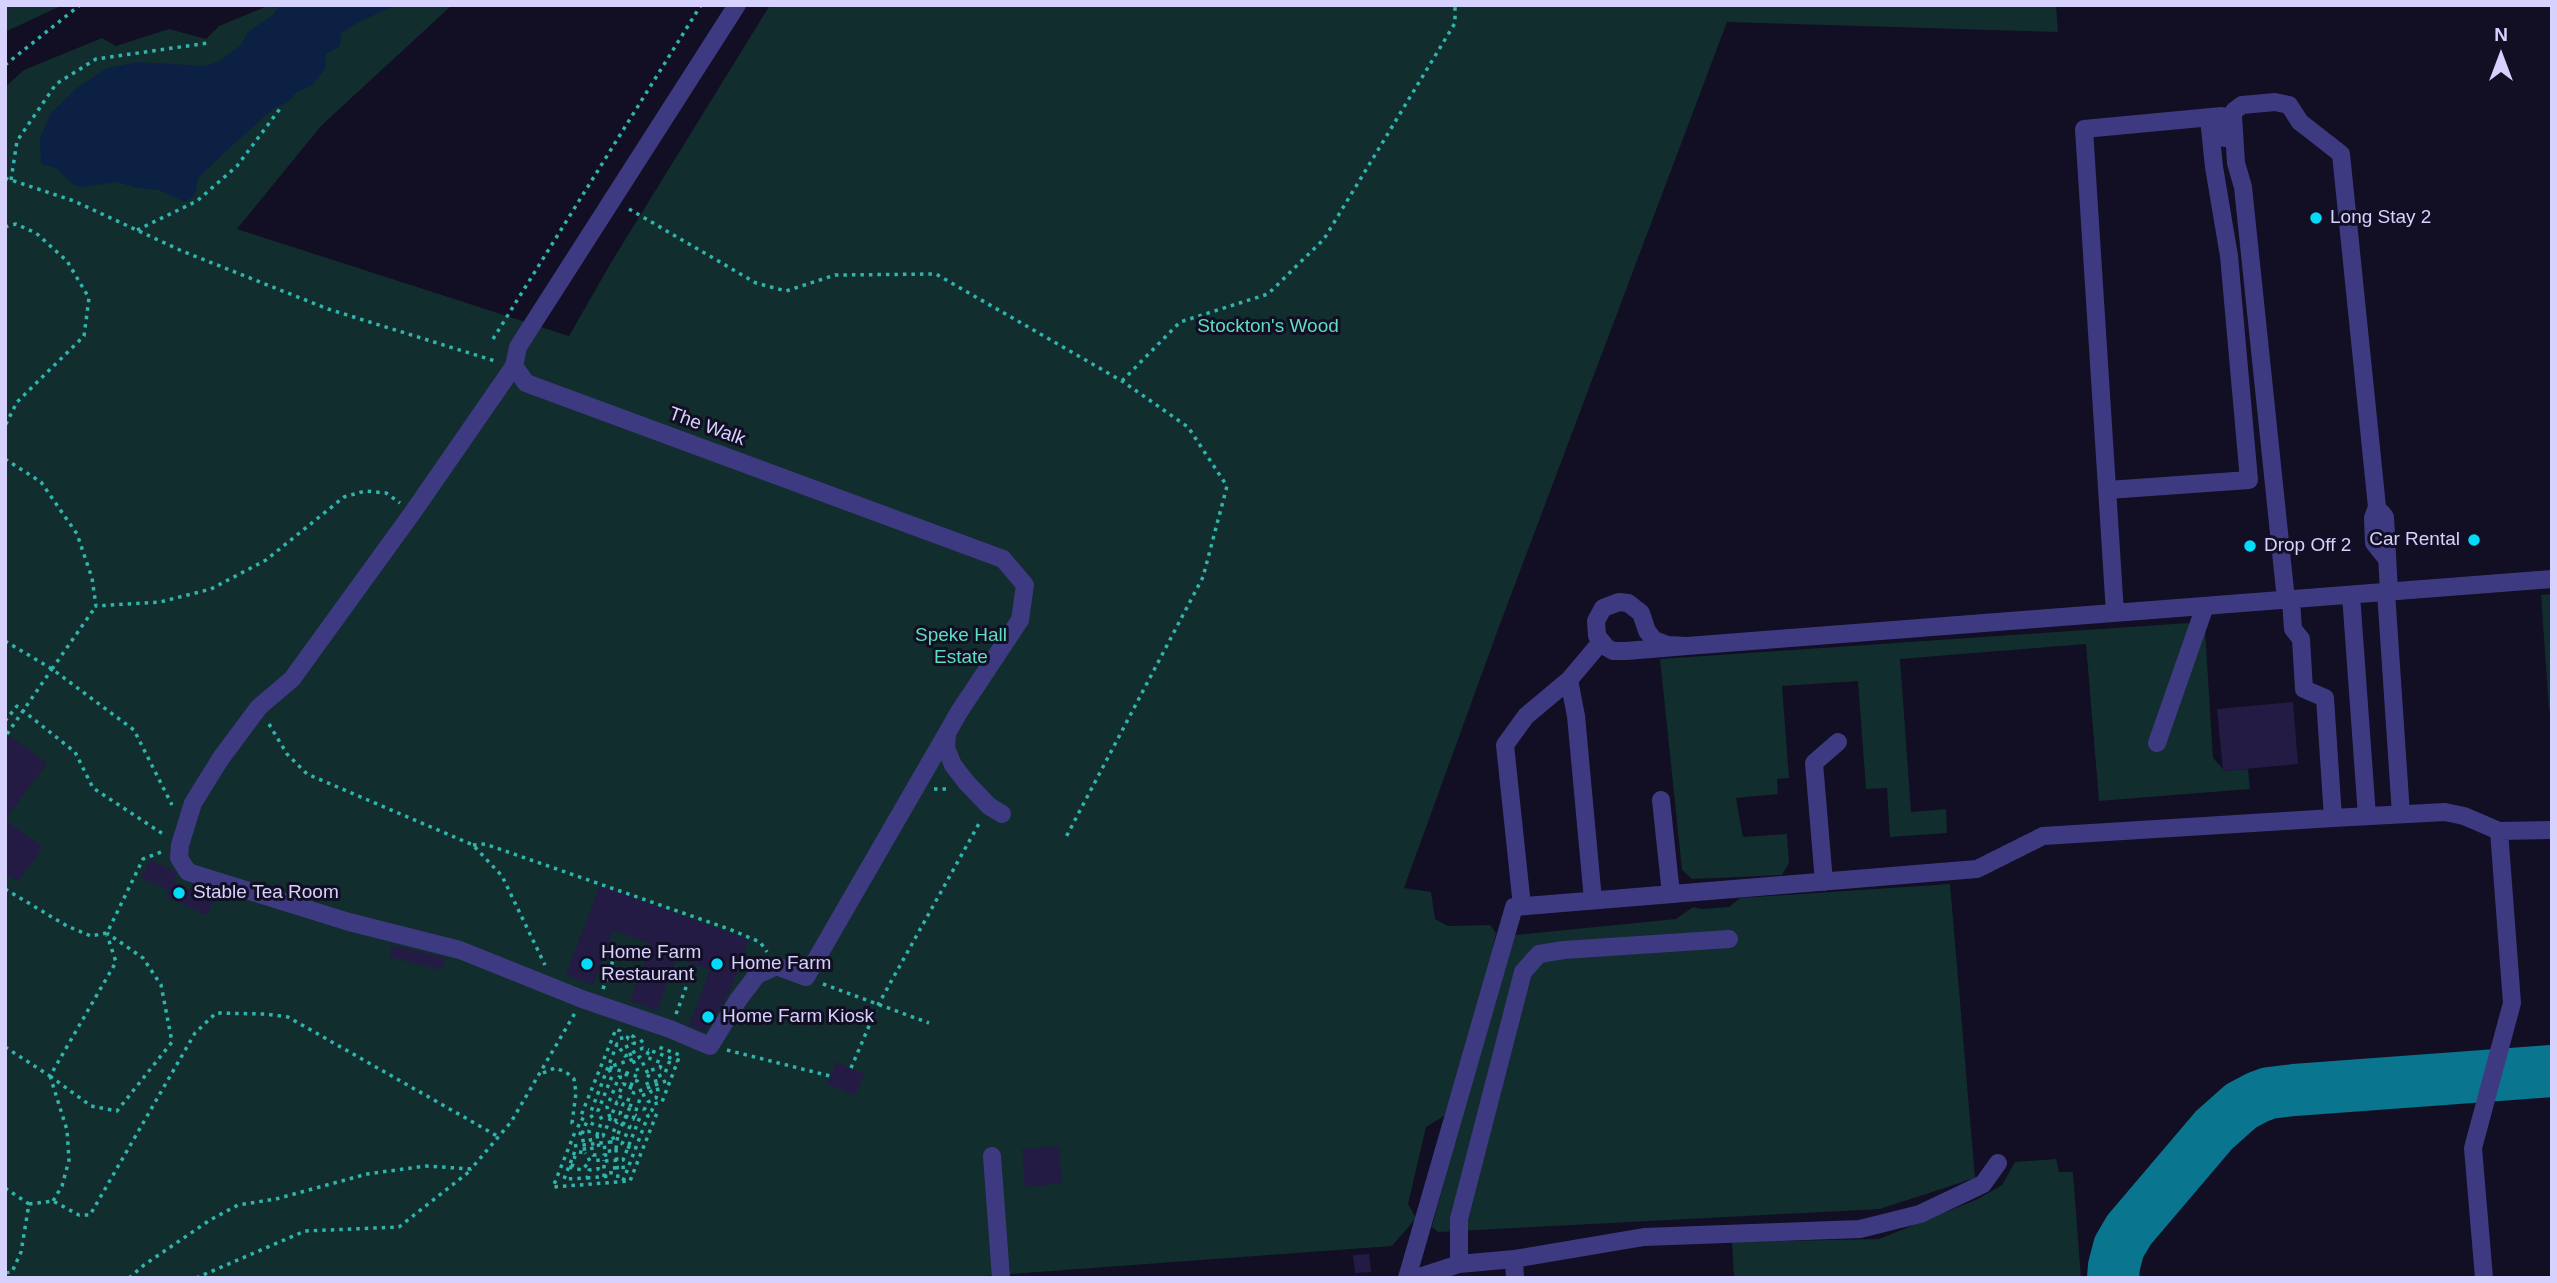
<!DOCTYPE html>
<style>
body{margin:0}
#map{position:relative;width:2557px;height:1283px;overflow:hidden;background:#120e23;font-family:Helvetica,sans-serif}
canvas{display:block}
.frame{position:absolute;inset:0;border:7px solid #d7d1fe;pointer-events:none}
.north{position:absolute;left:2466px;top:21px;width:70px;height:70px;-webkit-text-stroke:5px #120e23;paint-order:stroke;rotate:0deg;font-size:19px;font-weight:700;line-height:28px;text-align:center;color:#d7d1fe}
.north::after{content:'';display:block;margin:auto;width:24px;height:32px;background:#d7d1fe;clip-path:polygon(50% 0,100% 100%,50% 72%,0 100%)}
</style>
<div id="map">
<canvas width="2557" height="1283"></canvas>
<div class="frame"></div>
<div class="north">N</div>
</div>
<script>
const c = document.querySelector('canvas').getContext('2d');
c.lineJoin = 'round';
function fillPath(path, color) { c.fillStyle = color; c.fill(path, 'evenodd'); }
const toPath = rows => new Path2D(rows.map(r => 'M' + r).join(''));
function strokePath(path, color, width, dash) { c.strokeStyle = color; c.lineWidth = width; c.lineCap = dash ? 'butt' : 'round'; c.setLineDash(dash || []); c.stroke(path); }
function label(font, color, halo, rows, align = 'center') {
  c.font = font + ' Helvetica,sans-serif'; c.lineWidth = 6; c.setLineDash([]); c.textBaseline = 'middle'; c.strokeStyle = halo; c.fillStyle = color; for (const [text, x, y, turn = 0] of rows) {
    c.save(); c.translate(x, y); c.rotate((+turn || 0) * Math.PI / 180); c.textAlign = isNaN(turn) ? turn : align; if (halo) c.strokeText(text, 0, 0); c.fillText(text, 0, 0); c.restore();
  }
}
const green = toPath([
 [5,5,63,5,5,32],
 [270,5,452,5,321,126,237,229,569,336,612,261,770,5,2056,5,2058,32,1727,22,1500,624,1404,888,1431,892,1435,919,1448,926,1490,925,1496,933,1480,1010,1444,1116,1426,1127,1408,1204,1416,1218,1392,1246,956,1278,5,1278,5,87,24,70,102,38,116,46,169,29,206,39,219,26],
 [2552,594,2552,711,2549,710,2541,595],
 [2188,623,2205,630,2213,758,2225,771,2248,769,2250,789,2099,801,2086,644,1900,659,1911,812,1946,809,1947,833,1890,837,1887,788,1866,789,1858,681,1782,686,1789,778,1777,779,1778,794,1736,798,1743,837,1787,834,1789,863,1782,875,1692,879,1682,870,1660,659],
 [1950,884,1975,1178,1880,1209,1438,1232,1432,1227,1499,975,1508,945,1515,935,1676,919,1693,907,1701,909,1729,907,1740,898],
 [2056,1159,2059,1172,2073,1172,2081,1278,1734,1278,1732,1242,1879,1239,1978,1199,2002,1185,2015,1162]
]);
const water = toPath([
 [280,5,396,5,359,22,341,33,340,46,326,54,325,69,312,85,296,93,288,102,273,109,223,154,198,178,196,191,192,198,185,202,159,190,137,188,117,182,81,187,74,185,56,168,41,164,40,138,51,113,78,87,107,68,138,62,205,66,218,62,240,46,248,32,273,15]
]);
const taxiway = toPath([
 [2113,1278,2114,1266,2119,1247,2129,1230,2214,1130,2241,1106,2258,1097,2269,1093,2294,1090,2552,1071]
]);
const building = toPath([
 [2293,702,2298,764,2223,771,2217,709],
 [5,733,47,763,5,820,43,847,18,882,5,873],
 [150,860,173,870,176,874,173,882,214,899,207,915,166,897,169,890,141,878],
 [600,885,749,940,730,992,705,1032,689,1025,710,970,676,958,657,1011,630,1001,651,944,613,930,593,985,566,975],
 [392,945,446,958,442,970,389,957],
 [836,1062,865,1074,855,1096,827,1084],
 [1059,1146,1062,1183,1025,1187,1022,1149],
 [1369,1254,1371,1272,1355,1273,1353,1255]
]);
const path = toPath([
 [5,65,80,5],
 [5,178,74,201,182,251,328,309,495,361],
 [11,180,17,141,56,84,96,59,208,43],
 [629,209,756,283,786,291,835,275,936,274,1122,381,1188,427,1227,486,1203,577,1065,839],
 [5,227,16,224,36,233,67,261,89,298,84,336,17,402,5,426],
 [137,230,197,201,237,166,282,106],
 [493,339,701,5],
 [1122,381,1180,322,1268,294,1324,239,1455,23,1455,5],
 [5,459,41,482,77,534,92,578,96,606,160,602,211,589,266,560,344,497,365,491,386,493,400,503],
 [5,641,52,669,134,730,172,805],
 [52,669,96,606],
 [5,721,17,706,75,752,93,788,166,836],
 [269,724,287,754,307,774,473,845,502,876,545,965],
 [934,789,951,789],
 [473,845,485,844,729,929,760,942,767,952],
 [5,889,67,926,91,936,107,933,143,859,161,852],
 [823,984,929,1023],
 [603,989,616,952],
 [676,1014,688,982],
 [643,1040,638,1044,633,1043,634,1037,629,1034,627,1039,622,1040,620,1031,616,1029,580,1118,587,1121,582,1134,585,1153,575,1151,564,1179,587,1178,589,1170,598,1169,598,1155,593,1155,589,1131,594,1120,590,1114,617,1044,625,1056,643,1048,649,1050],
 [5,1047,50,1076,116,962,107,935],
 [727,1050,830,1076],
 [851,1068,878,1005,981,820],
 [609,1069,612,1076,598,1111,602,1120,597,1135,603,1136,617,1102,623,1104,620,1114,633,1119,641,1096,651,1092,646,1081,651,1070,660,1068,662,1063,646,1057,649,1050,678,1061],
 [543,1073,555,1068,566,1072,574,1079,576,1093,572,1123,584,1128],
 [627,1073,625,1078,619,1077,607,1107,610,1118,630,1126,622,1144,635,1150],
 [50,1076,91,1106,117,1111,172,1042,161,985,143,958,107,933],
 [50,1076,67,1130,69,1160,62,1186,53,1201],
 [631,1086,629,1091,634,1093,639,1091],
 [630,1107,632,1101,618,1096,623,1084,631,1086,633,1080,637,1081,639,1077,609,1067,640,1057,649,1076],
 [582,1134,575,1132,553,1187,630,1181,657,1113,652,1110,654,1104,662,1102,680,1055,656,1046],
 [597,1135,599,1148,609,1147,610,1155,604,1155,604,1161],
 [609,1142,615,1142,612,1136,617,1122],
 [616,1149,618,1134],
 [569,1167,582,1170,590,1161,585,1153],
 [572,1167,575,1156],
 [604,1177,604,1161,623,1160,640,1117,635,1115],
 [587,1178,611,1176,611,1168,628,1167],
 [623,1181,648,1116,644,1110,648,1102,656,1098,658,1091,655,1078,665,1073,671,1058],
 [5,1188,29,1204,21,1252,12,1272,5,1273],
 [29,1204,53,1201,79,1215,90,1215,195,1033,216,1013,265,1014,288,1017,499,1137],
 [129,1278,144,1265,210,1220,238,1205,276,1199,367,1174,426,1166,471,1169,511,1122,575,1013],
 [196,1278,305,1231,399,1227,470,1171]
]);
const minor = toPath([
 [737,5,518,347,514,366,526,383,1003,559,1025,585,1020,620,959,712,947,733,946,748,953,765,966,782,989,806,1002,814],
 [514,366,413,512,292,679,259,707,221,758,193,803,180,845,179,858,188,872,349,922,460,950,582,999,670,1029,710,1046,738,1000,757,975,776,966,806,977,947,733],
 [2108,490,2249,480,2229,256,2214,167,2209,118],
 [2381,512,2385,517,2389,592],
 [2386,592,2401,814],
 [2351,595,2367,816],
 [2286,600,2243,187,2236,163,2233,116,2234,111,2242,105,2275,102,2289,105,2300,122,2341,154,2377,507,2373,518,2374,543,2386,558],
 [2291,600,2293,629,2301,639,2304,689,2325,698,2333,818,2445,812,2464,816,2499,831,2552,830],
 [1619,602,1628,603,1641,613,1647,631,1654,640,1667,645,1687,646,1626,651,1613,651,1606,647,1597,636,1596,621,1603,608,1619,602],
 [2115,613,2084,129,2222,116,2225,138],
 [1687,646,2552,579],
 [1569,680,1576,716,1593,900],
 [2157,743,2205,606],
 [1661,800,1671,894],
 [1824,882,1814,763,1838,742],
 [1522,906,1505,745,1526,716,1569,680,1601,642],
 [992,1156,1001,1278],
 [1514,1259,1644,1237,1860,1229,1920,1214,1983,1184,1998,1163],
 [1459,1264,1514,1259,1515,1278],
 [1407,1278,1514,907,1977,869,2043,836,2333,818],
 [1416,1278,1459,1264,1459,1219,1523,972,1539,954,1564,950,1729,939],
 [2484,1278,2473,1148,2512,1003,2499,831]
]);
const pathBridge = toPath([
 [7,734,52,669],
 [626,1045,638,1071],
 [639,1091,666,1081],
 [618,1134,630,1107],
 [574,1146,609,1142],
 [616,1149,618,1179]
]);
const markers = [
 [2316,218,7,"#03dcf8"],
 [2474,540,7,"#03dcf8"],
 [2250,546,7,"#03dcf8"],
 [179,893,7,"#03dcf8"],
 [587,964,7,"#03dcf8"],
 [717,964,7,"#03dcf8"],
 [708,1017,7,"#03dcf8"]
];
const poiNames = [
 ["Long Stay 2",2330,218],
 ["Car Rental",2460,540,"right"],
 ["Drop Off 2",2264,546],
 ["Stable Tea Room",193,893],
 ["Home Farm",601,953],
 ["Restaurant",601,975],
 ["Home Farm",731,964],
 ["Home Farm Kiosk",722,1017]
];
const parkNames = [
 ["Stockton's Wood",1268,327],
 ["Speke Hall",961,636],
 ["Estate",961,658]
];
const streetNames = [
 ["The Walk",707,427,20]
];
fillPath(green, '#112d2d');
fillPath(water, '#0c2044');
strokePath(taxiway, '#0a758e', 52);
fillPath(building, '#241b44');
strokePath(path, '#30b4ad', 3.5, [3.5, 5]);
strokePath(minor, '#3e3a82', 18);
strokePath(pathBridge, '#30b4ad', 3.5, [3.5, 5]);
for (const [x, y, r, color] of markers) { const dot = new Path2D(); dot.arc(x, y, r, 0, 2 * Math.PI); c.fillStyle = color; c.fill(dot); strokePath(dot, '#120e23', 2.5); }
label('19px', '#d7d1fe', '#120e23', poiNames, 'left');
label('19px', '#5edec0', '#120e23', parkNames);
label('19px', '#d7d1fe', '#120e23', streetNames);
</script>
